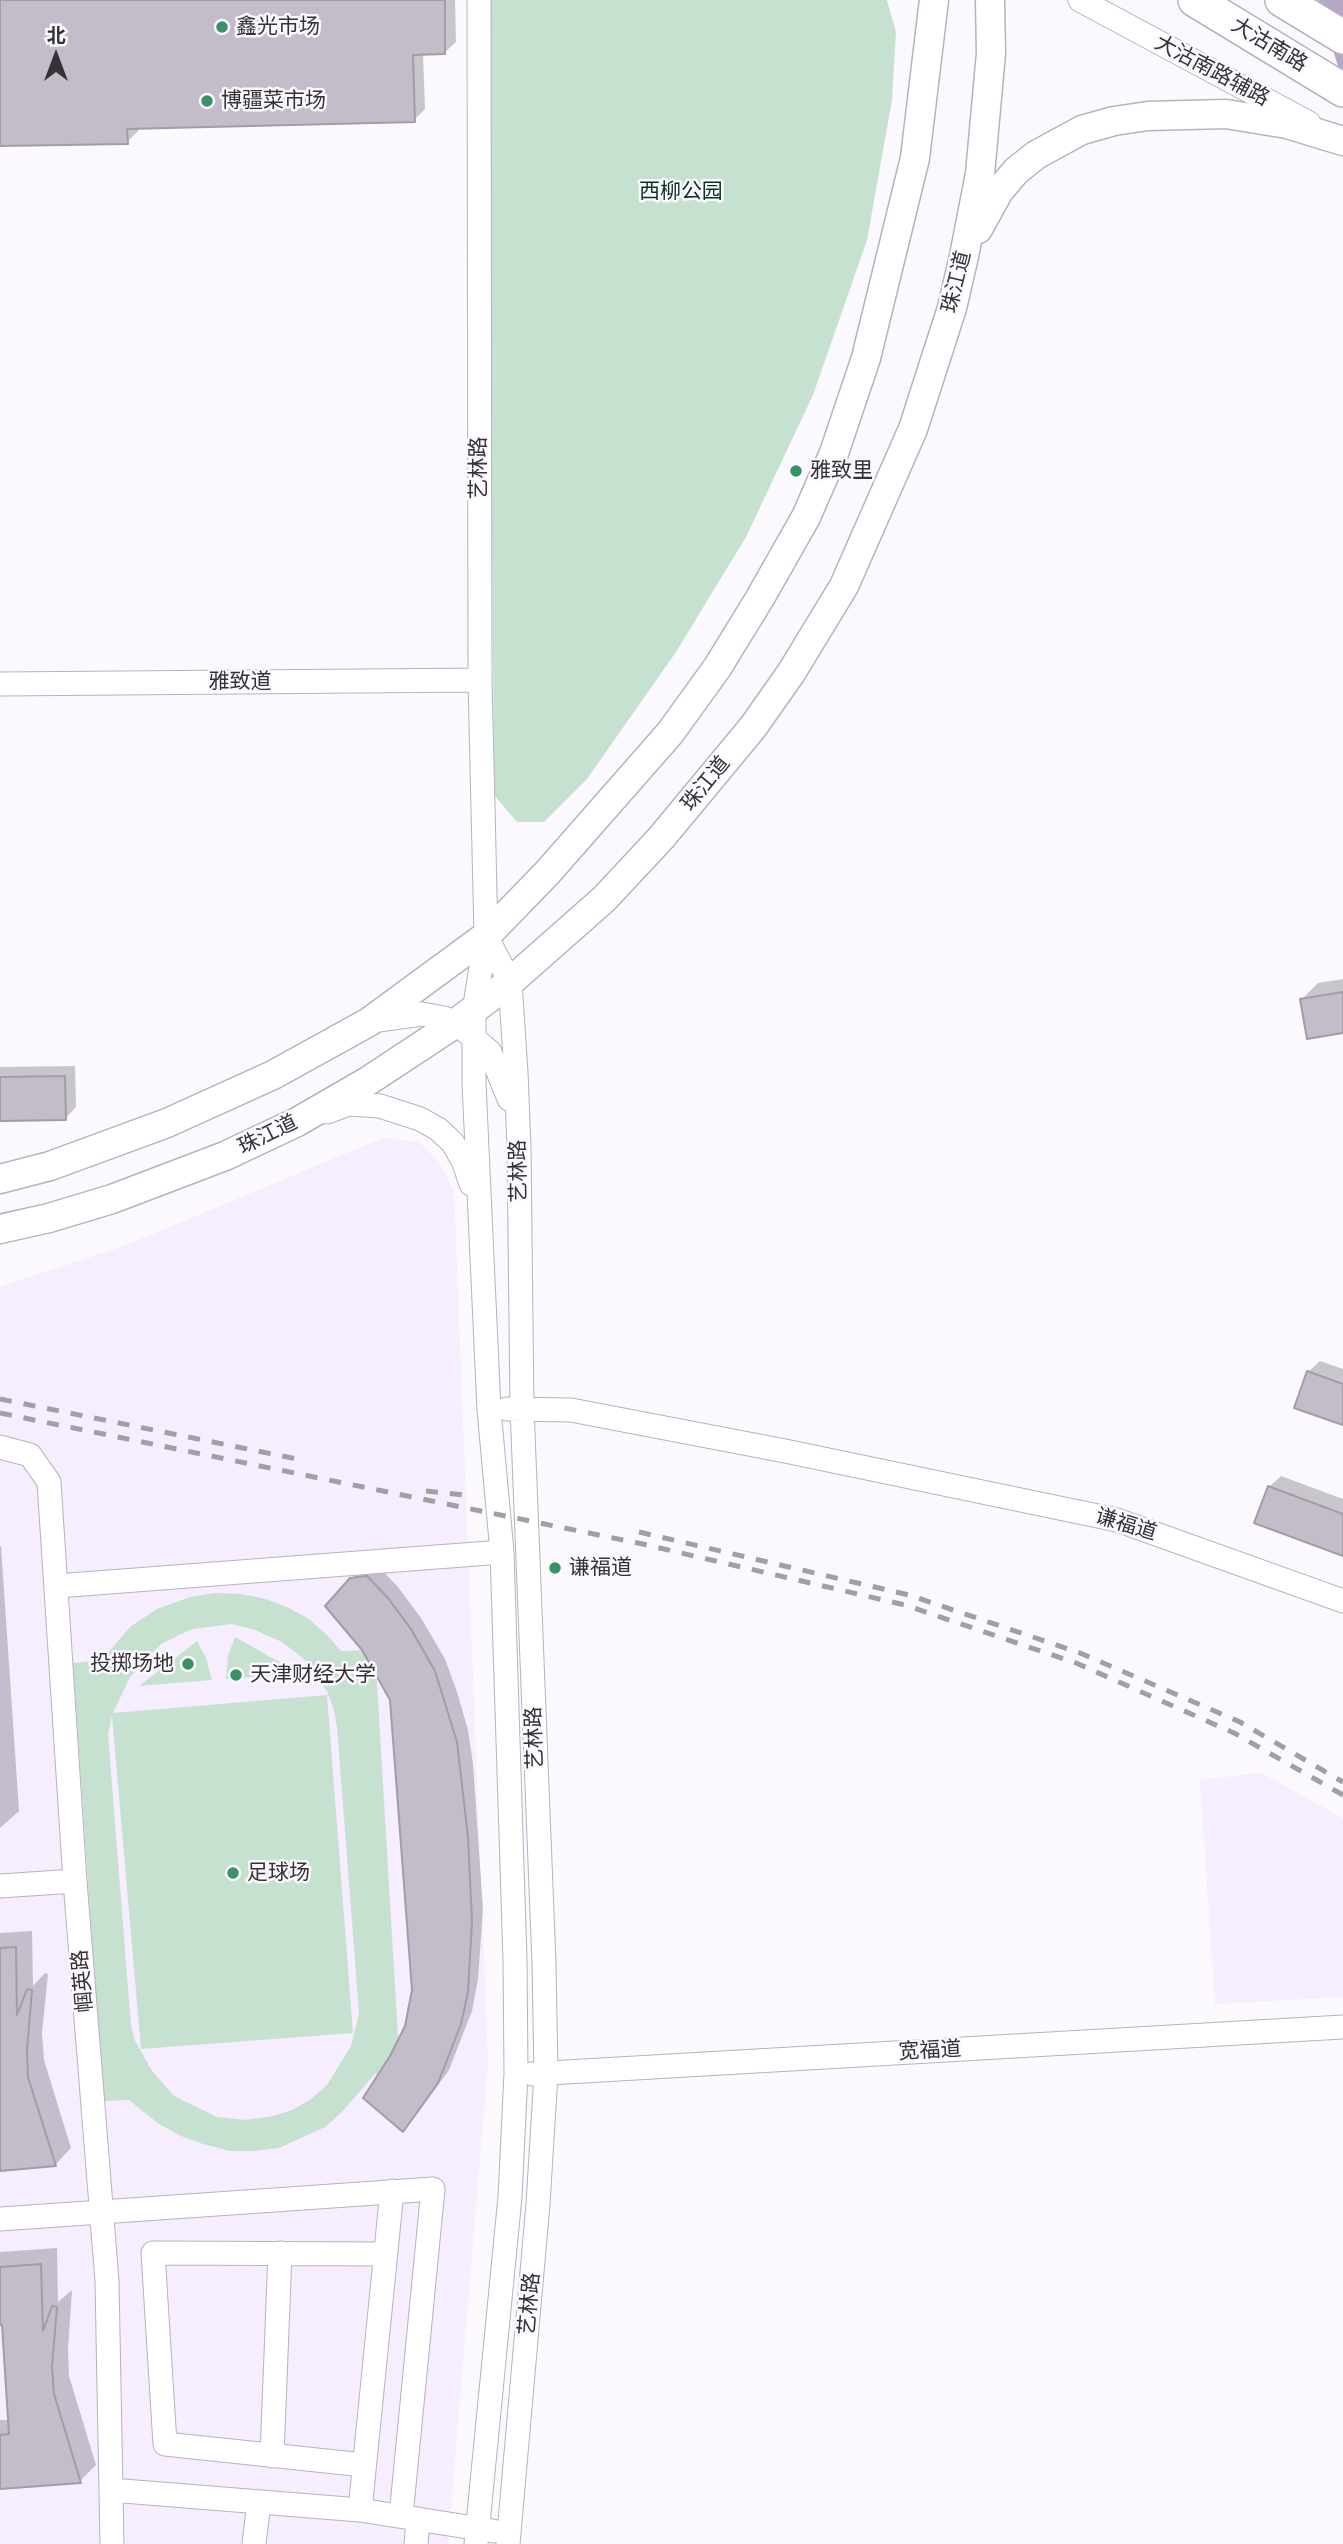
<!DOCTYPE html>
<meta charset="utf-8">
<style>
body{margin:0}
#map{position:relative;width:1343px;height:2544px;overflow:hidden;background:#fbf8fe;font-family:"Open Sans","Noto Sans SC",sans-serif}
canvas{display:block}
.north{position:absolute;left:21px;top:21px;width:70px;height:70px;-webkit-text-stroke:5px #fbf8fe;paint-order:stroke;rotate:0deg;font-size:19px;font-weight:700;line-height:28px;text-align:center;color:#343137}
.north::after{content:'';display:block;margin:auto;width:24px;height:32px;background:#343137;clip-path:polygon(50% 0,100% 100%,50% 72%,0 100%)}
</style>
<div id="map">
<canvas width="1343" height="2544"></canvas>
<div class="north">北</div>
</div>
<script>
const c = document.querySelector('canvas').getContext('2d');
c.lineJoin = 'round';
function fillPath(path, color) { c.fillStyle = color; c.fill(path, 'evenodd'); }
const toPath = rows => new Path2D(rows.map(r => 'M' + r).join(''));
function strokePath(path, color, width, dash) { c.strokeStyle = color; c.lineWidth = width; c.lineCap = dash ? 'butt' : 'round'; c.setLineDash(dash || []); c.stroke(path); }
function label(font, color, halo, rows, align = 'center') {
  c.font = font + ' "Open Sans","Noto Sans SC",sans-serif'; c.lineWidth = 5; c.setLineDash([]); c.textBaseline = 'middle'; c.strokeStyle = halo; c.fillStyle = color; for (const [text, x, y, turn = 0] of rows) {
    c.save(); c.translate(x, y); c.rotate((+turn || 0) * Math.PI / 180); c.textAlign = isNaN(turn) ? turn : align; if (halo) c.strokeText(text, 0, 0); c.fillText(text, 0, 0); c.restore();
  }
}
const built = toPath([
 [383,1138,419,1142,439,1162,454,1191,488,2062,448,2544,0,2544,0,1287,124,1246],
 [1261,1773,1343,1818,1343,1997,1215,2004,1200,1780]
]);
const green = toPath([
 [488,0,887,0,896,32,892,100,867,240,813,395,746,537,676,652,587,779,544,822,517,822,494,795],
 [215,1593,241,1594,266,1599,287,1607,309,1619,329,1637,341,1651,375,1650,400,2070,375,2074,341,2113,325,2127,279,2148,254,2151,230,2151,203,2144,181,2136,159,2124,129,2100,103,2101,73,1663,102,1660,130,1627,157,1609,190,1597],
 [232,1624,255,1630,282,1642,303,1658,327,1691,334,1710,337,1727,359,2013,351,2046,327,2085,310,2100,292,2110,273,2116,246,2120,217,2117,174,2096,152,2071,135,2041,131,2026,108,1734,112,1716,141,2049,353,2033,327,1695,113,1713,130,1677,161,1644,192,1629],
 [235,1637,299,1673,226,1679,228,1656],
 [197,1641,206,1658,212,1680,139,1686]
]);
const water = toPath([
 [1318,0,1343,0,1343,83]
]);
const shadow = toPath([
 [0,0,455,0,456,42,444,53,423,53,425,109,414,120,138,127,138,131,127,142,0,145],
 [1343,979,1343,1031,1301,1000,1318,983],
 [75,1066,76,1107,65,1119,0,1120,0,1067],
 [1320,1361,1343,1369,1343,1424,1308,1372],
 [1281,1476,1343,1499,1343,1554,1269,1487],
 [1,1546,19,1811,0,1828,0,1546],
 [378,1566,398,1587,421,1618,445,1659,457,1692,468,1730,473,1764,483,1909,478,1979,472,2011,449,2070,414,2118,403,2129,391,2057,406,2027,414,1990,391,1699,351,1579,363,1567],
 [32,1931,33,1986,45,1973,48,1974,42,2033,44,2060,71,2148,55,2165,0,2169,0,1933],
 [57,2248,58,2302,72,2290,68,2349,69,2376,96,2465,80,2481,0,2488,0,2420,10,2420,4,2323,0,2324,0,2252]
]);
const building = toPath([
 [0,0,445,0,445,54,413,55,415,122,127,129,128,144,0,146,0,0],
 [1343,992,1343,1033,1307,1039,1300,999,1343,992],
 [65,1076,66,1120,0,1121,0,1077,65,1076],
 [1307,1371,1343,1384,1343,1425,1294,1408,1307,1371],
 [1268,1486,1343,1514,1343,1556,1254,1523,1268,1486],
 [367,1576,388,1598,411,1629,435,1671,457,1742,468,1837,472,1921,468,1992,461,2024,438,2083,403,2132,363,2098,390,2056,405,2026,412,1990,390,1700,362,1650,325,1606,350,1578,367,1576],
 [16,1947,17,2015,27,1989,32,1990,27,2051,28,2077,56,2166,0,2171,0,1948,16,1947],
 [41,2264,43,2331,52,2306,57,2307,52,2367,54,2394,81,2483,0,2489,0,2435,9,2434,2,2325,0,2325,0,2267,41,2264]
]);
const minor = toPath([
 [1080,0,1309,123],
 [0,684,480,680],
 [486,936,510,982,516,1072,519,1147,522,1408,544,1963,546,2074,538,2204,508,2544],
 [371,1021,422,1014,444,1018,456,1023,490,1052,509,1099],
 [327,1112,349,1104,380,1106,420,1119,438,1129,453,1143,464,1163,471,1184],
 [507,1409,571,1410,785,1451,1117,1520,1343,1601],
 [0,1447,30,1455,49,1482,75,1881,107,2281,112,2544],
 [57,1586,502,1552],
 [0,1886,75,1881],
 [532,2074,1343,2027],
 [392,2191,360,2510,493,2531],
 [0,2219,433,2189,401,2516],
 [272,2456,280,2253],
 [364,2465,165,2444,153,2253,385,2254],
 [111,2490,360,2510],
 [254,2544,259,2502],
 [416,2544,418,2519],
 [476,2544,510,2197,516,2073,515,1960,502,1552,489,1410,474,1083,474,1011,486,936,480,680,479,0]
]);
const major = toPath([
 [978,229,999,191,1016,171,1036,155,1082,130,1114,121,1148,116,1226,114,1287,124,1343,141],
 [0,1179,50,1166,167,1123,273,1075,369,1022,486,936,548,872,670,733,717,668,760,598,806,517,834,453,866,358,915,158,934,0],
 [0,1229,49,1218,112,1199,225,1156,297,1122,368,1081,456,1023,510,982,604,899,661,838,753,727,791,673,844,586,913,429,952,308,964,256,980,174,991,53,990,0]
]);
const highway = toPath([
 [1195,0,1343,90],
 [1282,0,1343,37]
]);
const rail = toPath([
 [0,1399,302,1460],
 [0,1413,638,1543,905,1605,1076,1663,1234,1733,1343,1795],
 [426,1491,464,1495],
 [639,1532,909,1595,1080,1653,1240,1722,1343,1782]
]);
const markers = [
 [222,27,7,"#399165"],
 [207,101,7,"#399165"],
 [796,471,7,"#399165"],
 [555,1568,7,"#399165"],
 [188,1664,7,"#399165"],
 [236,1675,7,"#399165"],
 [233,1873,7,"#399165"]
];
const poiNames = [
 ["鑫光市场",236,27],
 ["博疆菜市场",221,101],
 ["雅致里",810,471],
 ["谦福道",569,1568],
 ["投掷场地",174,1664,"right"],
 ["天津财经大学",250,1675],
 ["足球场",247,1873]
];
const streetNames = [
 ["大沽南路",1269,45,31],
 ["大沽南路辅路",1212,71,28],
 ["珠江道",957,282,-76],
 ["艺林路",479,468,-90],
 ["雅致道",240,682],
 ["珠江道",706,784,-51],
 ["珠江道",268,1135,-26],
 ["艺林路",519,1171,-91],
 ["谦福道",1126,1525,17],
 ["艺林路",535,1738,-92],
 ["帼英路",83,1981,-95],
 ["宽福道",930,2051,-3],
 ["艺林路",530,2304,-85]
];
const parkNames = [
 ["西柳公园",681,192]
];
fillPath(built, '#f6edff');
fillPath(green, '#c6e1d0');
fillPath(water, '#b6a8c5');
fillPath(shadow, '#0003');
fillPath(building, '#c3bdca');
strokePath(building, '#a29ba8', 2);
strokePath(minor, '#b8b1bf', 25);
strokePath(major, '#b8b1bf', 31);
strokePath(highway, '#b8b1bf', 36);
strokePath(minor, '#fff', 23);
strokePath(major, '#fff', 28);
strokePath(highway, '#fff', 33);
strokePath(rail, '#a19ea4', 5, [12, 12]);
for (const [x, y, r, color] of markers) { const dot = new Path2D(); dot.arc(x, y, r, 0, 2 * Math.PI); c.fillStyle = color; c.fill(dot); strokePath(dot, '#fbf8fe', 2.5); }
label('21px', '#343137', '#fbf8fe', poiNames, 'left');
label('21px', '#343137', '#fbf8fe', streetNames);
label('21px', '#08321f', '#fbf8fe', parkNames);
</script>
